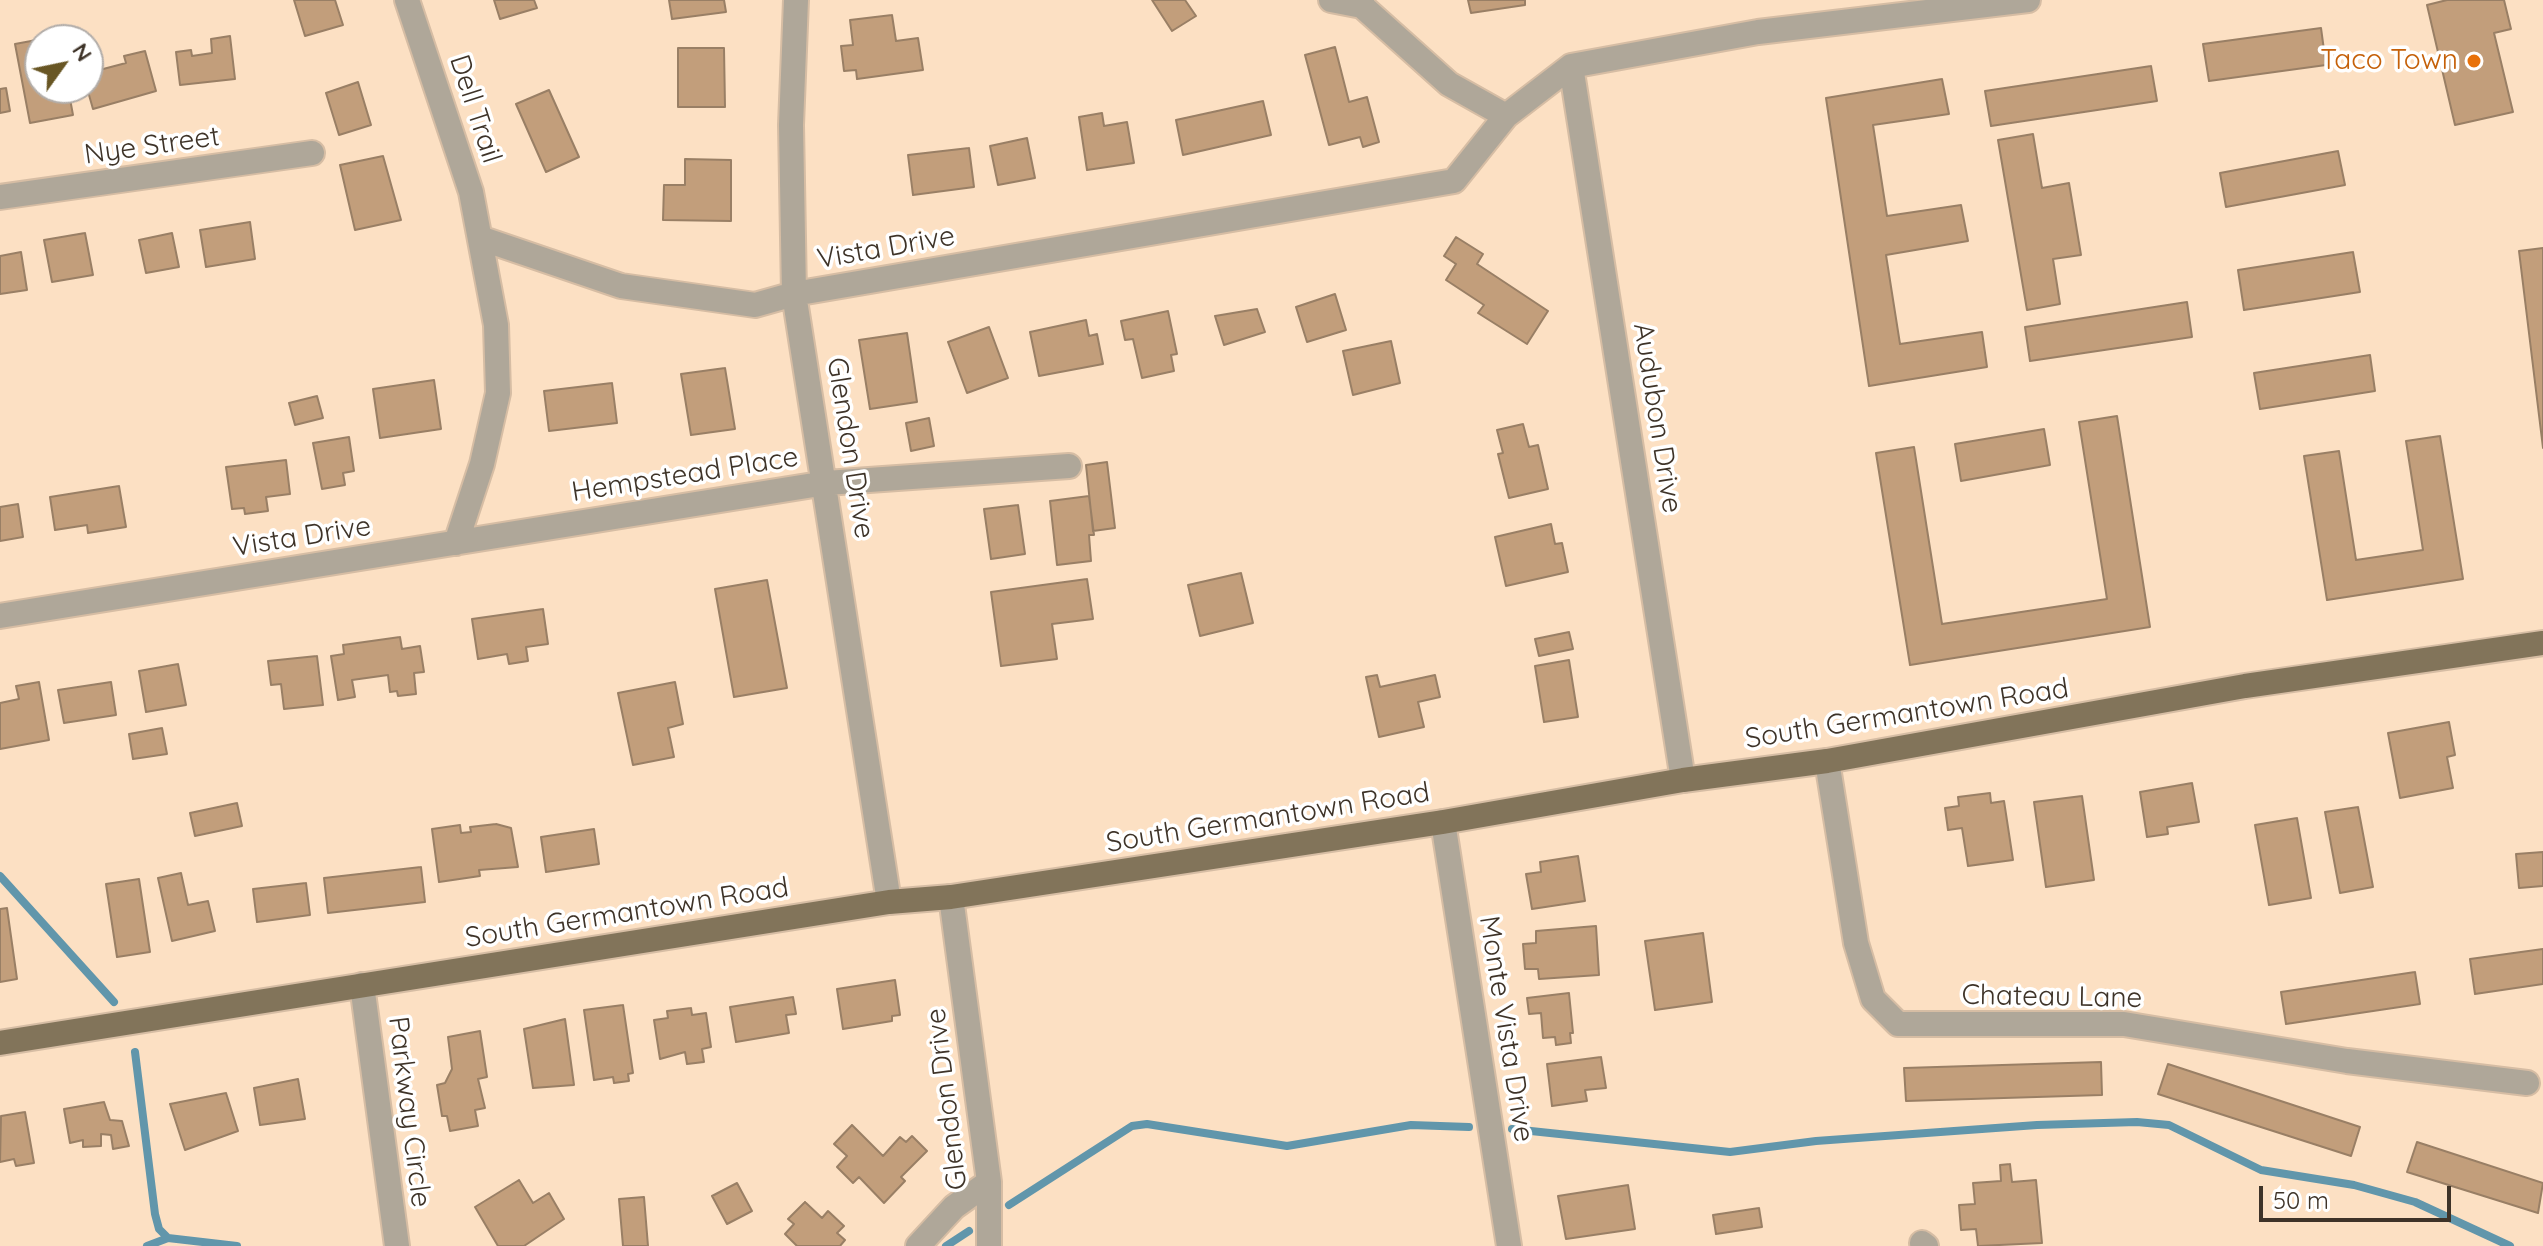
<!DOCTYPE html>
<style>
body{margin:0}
#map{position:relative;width:2543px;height:1246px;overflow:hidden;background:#fce0c3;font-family:Quicksand,sans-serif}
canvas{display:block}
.north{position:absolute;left:24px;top:24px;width:80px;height:80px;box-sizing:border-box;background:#fff;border:2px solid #b2ada9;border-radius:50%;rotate:57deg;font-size:22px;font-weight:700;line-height:32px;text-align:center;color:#3e3328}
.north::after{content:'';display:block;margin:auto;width:28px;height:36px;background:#685624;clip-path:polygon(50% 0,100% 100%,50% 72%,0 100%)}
.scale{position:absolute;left:2259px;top:1186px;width:192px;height:36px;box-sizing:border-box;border:4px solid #3e3328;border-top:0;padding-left:10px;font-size:24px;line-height:28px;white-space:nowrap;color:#3e3328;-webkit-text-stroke:6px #fff;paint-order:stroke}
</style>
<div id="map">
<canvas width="2543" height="1246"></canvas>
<div class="north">N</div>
<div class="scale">50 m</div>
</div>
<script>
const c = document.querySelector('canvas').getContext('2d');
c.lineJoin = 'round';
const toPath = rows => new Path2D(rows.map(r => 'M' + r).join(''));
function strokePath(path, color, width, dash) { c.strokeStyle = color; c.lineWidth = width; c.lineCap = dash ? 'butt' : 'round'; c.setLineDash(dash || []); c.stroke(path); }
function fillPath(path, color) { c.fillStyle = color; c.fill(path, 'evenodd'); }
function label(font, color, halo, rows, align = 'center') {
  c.font = font + ' Quicksand,sans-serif'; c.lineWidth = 7; c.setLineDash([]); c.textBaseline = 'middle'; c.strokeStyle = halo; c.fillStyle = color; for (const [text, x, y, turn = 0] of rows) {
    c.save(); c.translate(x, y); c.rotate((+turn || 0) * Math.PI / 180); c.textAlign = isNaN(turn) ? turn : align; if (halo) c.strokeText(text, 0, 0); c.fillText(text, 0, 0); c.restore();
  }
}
const stream = toPath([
 [0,876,114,1002],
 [135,1052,155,1214,159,1229,168,1238],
 [1512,1129,1730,1152,1816,1141,2037,1125,2137,1122,2169,1125,2261,1170,2354,1185,2415,1202,2510,1246],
 [1009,1205,1132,1126,1147,1124,1287,1146,1411,1125,1469,1127],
 [147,1246,168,1238,237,1246],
 [946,1246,969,1231]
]);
const building = toPath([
 [294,0,335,0,343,25,305,36,294,0],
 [494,0,534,0,537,8,500,19,494,0],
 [669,0,724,0,726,12,672,19,669,0],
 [1152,0,1185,0,1196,16,1172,31,1152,0],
 [1468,0,1525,0,1525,5,1471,13,1468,0],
 [2447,0,2504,0,2511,29,2494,33,2513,112,2455,125,2427,5,2447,0],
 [892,15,896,41,918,38,923,70,857,79,856,70,844,71,841,46,853,45,850,20,892,15],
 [2321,28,2326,65,2209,81,2203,44,2321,28],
 [58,36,59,40,40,40,40,88,68,88,73,115,30,123,15,44,58,36],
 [230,36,235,79,180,85,176,52,191,50,192,56,212,53,211,39,230,36],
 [1335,47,1349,102,1367,97,1379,142,1363,147,1360,137,1329,145,1305,55,1335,47],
 [678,48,724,48,725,107,678,107,678,48],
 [145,51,156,91,93,109,87,88,88,73,126,63,124,56,145,51],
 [2151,66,2157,101,1991,126,1985,91,2151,66],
 [1942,79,1949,114,1873,125,1887,216,1961,205,1968,241,1886,255,1900,344,1982,332,1987,367,1869,386,1826,98,1942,79],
 [358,82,371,125,339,135,326,93,358,82],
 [6,88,10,111,0,113,0,89,6,88],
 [549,90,579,157,546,172,516,104,549,90],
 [1263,101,1271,135,1183,155,1176,120,1263,101],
 [1102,113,1104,126,1127,122,1134,163,1087,170,1079,117,1102,113],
 [2033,134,2042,188,2069,183,2081,255,2053,259,2060,304,2027,310,1998,140,2033,134],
 [1027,138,1035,178,998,185,990,146,1027,138],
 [969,148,974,187,913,195,908,155,969,148],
 [2338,151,2345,185,2226,207,2220,173,2338,151],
 [383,156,401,220,355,230,340,165,383,156],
 [685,159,731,160,731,221,663,220,664,185,685,185,685,159],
 [250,222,255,259,206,267,200,230,250,222],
 [85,233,93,275,52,282,44,240,85,233],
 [172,233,179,267,146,273,139,240,172,233],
 [1456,237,1483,254,1477,264,1548,311,1527,344,1478,313,1484,305,1446,280,1456,264,1444,256,1456,237],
 [2543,248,2543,448,2519,251,2543,248],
 [21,252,27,290,0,294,0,256,21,252],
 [2353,252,2360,292,2244,310,2238,270,2353,252],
 [1335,294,1346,330,1307,342,1296,307,1335,294],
 [2187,302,2192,337,2030,361,2025,327,2187,302],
 [1257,309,1265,332,1224,345,1215,316,1257,309],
 [1168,311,1177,354,1171,355,1174,371,1142,378,1133,339,1125,340,1121,321,1168,311],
 [1086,320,1089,336,1097,334,1103,364,1039,376,1030,332,1086,320],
 [989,327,1008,378,967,393,948,342,989,327],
 [907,333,917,402,870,409,859,340,907,333],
 [1391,341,1400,383,1353,395,1343,351,1391,341],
 [2370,355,2375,391,2260,409,2254,373,2370,355],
 [725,368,735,429,691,435,681,374,725,368],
 [434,380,441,429,380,438,373,389,434,380],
 [612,383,617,423,549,431,544,391,612,383],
 [317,396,323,418,295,425,289,403,317,396],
 [2117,416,2150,627,1910,665,1876,453,1914,447,1942,624,2107,599,2079,422,2117,416],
 [929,418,934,446,911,451,906,423,929,418],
 [1523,424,1529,447,1538,445,1548,489,1509,498,1498,454,1503,453,1497,430,1523,424],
 [2044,429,2050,465,1961,481,1955,444,2044,429],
 [2440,436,2463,579,2327,600,2304,456,2339,451,2356,560,2423,550,2406,441,2440,436],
 [349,437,354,471,343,473,345,485,322,489,313,443,349,437],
 [286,460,290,494,266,497,268,511,245,514,244,508,232,509,226,467,286,460],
 [1107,462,1115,528,1093,531,1086,465,1107,462],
 [119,486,126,527,88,533,87,525,55,530,50,497,119,486],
 [1089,496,1094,535,1089,535,1091,561,1057,565,1050,501,1089,496],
 [18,504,23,537,0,541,0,507,18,504],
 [1018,505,1025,554,991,559,984,509,1018,505],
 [1551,524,1555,544,1562,543,1568,572,1506,586,1495,537,1551,524],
 [1241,573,1253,623,1200,636,1188,585,1241,573],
 [1087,579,1093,619,1052,624,1057,659,1001,666,991,592,1087,579],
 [767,580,787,688,734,697,715,589,767,580],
 [543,609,548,644,526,647,528,661,509,664,507,654,478,659,472,619,543,609],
 [1569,632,1573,649,1539,656,1535,639,1569,632],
 [400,637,402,649,420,646,424,672,414,673,416,694,398,696,397,691,390,692,388,675,352,680,355,697,338,700,331,656,344,654,343,645,400,637],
 [317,656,323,705,284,709,281,684,271,685,268,661,317,656],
 [1569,660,1578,717,1544,722,1535,666,1569,660],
 [178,664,186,705,146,712,139,671,178,664],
 [1377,675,1380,687,1435,675,1440,697,1418,702,1424,727,1379,737,1366,677,1377,675],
 [39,682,49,740,0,749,0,703,19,699,16,686,39,682],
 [111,682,116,715,64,723,58,690,111,682],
 [675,682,683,724,668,728,674,757,633,765,618,693,675,682],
 [2449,722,2455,755,2447,757,2453,788,2400,798,2388,733,2449,722],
 [162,728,167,754,133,759,129,734,162,728],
 [2192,783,2199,822,2167,827,2168,834,2147,837,2140,792,2192,783],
 [1990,793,1991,803,2004,801,2013,860,1968,866,1962,828,1948,830,1945,808,1959,806,1958,797,1990,793],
 [2082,796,2094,880,2046,887,2034,802,2082,796],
 [237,803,242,826,195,836,190,813,237,803],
 [2358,807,2373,887,2340,893,2325,812,2358,807],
 [2297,818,2311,898,2269,905,2255,825,2297,818],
 [496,824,511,828,518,867,479,870,480,876,439,882,432,829,460,825,461,833,471,832,470,827,496,824],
 [594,829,599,864,546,872,541,837,594,829],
 [2543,852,2543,886,2519,888,2516,854,2543,852],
 [1578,856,1585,901,1532,909,1526,874,1541,872,1540,862,1578,856],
 [421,867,425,902,328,913,324,878,421,867],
 [181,873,188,905,208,901,215,931,172,941,158,878,181,873],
 [139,879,150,952,117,957,106,884,139,879],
 [306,883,310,915,257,922,253,889,306,883],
 [7,908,17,979,0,982,0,909,7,908],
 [1596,926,1599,975,1539,979,1538,969,1525,969,1523,944,1536,943,1536,931,1596,926],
 [1703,933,1712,1002,1655,1010,1645,941,1703,933],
 [2543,949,2543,984,2475,994,2470,959,2543,949],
 [2415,972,2420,1004,2286,1024,2281,992,2415,972],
 [895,980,900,1015,892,1016,892,1021,843,1029,837,989,895,980],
 [1569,993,1573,1033,1570,1033,1571,1043,1556,1045,1555,1037,1543,1038,1541,1013,1529,1014,1527,998,1569,993],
 [793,997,796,1014,786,1015,789,1033,736,1042,730,1007,793,997],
 [623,1005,633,1073,628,1074,629,1081,614,1083,613,1077,594,1080,584,1010,623,1005],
 [691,1008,692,1015,706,1013,711,1047,702,1049,704,1062,687,1064,685,1052,660,1059,654,1020,668,1018,667,1011,691,1008],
 [565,1019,574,1085,533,1088,524,1029,565,1019],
 [480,1031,487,1077,478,1079,485,1108,475,1110,478,1126,450,1131,447,1116,442,1116,437,1085,445,1083,452,1069,448,1037,480,1031],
 [1601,1057,1606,1088,1585,1090,1587,1101,1552,1106,1547,1064,1601,1057],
 [2101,1062,2102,1095,1906,1101,1904,1068,2101,1062],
 [2168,1064,2360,1127,2351,1156,2158,1094,2168,1064],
 [298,1079,305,1119,260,1125,254,1088,298,1079],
 [226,1093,238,1131,185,1150,170,1104,226,1093],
 [104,1102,110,1120,122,1121,129,1146,113,1149,111,1135,101,1134,101,1146,83,1147,83,1140,70,1143,64,1109,104,1102],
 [25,1112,34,1163,16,1166,14,1159,0,1162,1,1116,25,1112],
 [852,1125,883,1156,900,1137,906,1142,912,1136,927,1151,901,1177,905,1181,884,1203,859,1177,853,1183,837,1167,847,1156,834,1144,852,1125],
 [2417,1142,2543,1183,2538,1213,2407,1172,2417,1142],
 [2010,1164,2012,1182,2036,1180,2042,1243,1978,1246,1976,1229,1961,1230,1959,1205,1975,1204,1973,1183,2001,1181,2000,1165,2010,1164],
 [519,1180,533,1203,549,1193,564,1219,524,1246,498,1246,475,1207,519,1180],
 [737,1183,752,1211,727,1224,712,1196,737,1183],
 [1628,1185,1635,1229,1566,1239,1558,1196,1628,1185],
 [644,1197,648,1246,623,1246,619,1199,644,1197],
 [805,1202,822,1218,828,1211,844,1226,837,1233,845,1240,840,1246,797,1246,785,1234,794,1224,788,1219,805,1202],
 [1759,1208,1762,1227,1716,1234,1713,1215,1759,1208]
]);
const minor = toPath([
 [407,0,471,192,496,325,498,393,482,464,456,543],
 [796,0,791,125,794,294,889,902],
 [1331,0,1362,6],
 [1362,0,1362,6,1449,84,1506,116],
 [1571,66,1683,780],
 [0,197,312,153],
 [480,238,621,286,755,305,794,294,1454,181,1506,116,1571,66,1758,32,2028,0],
 [0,616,826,483,1069,466],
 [1827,761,1856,943,1873,999,1898,1024,2124,1024,2347,1061,2527,1083],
 [1443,822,1509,1246],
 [951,897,989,1182,989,1246],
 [362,985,397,1246],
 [1922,1243,1926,1246],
 [918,1246,954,1207,989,1182]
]);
const major = toPath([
 [0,1043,889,902,951,897,1443,822,1683,780,1827,761,2245,686,2543,643]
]);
const markers = [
 [2474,61,8,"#e8710a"]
];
const foodNames = [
 ["Taco Town",2458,61]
];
const streetNames = [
 ["Dell Trail",475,109,72],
 ["Nye Street",152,146,-8],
 ["Vista Drive",886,248,-10],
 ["Audubon Drive",1657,418,81],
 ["Glendon Drive",850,448,81],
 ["Hempstead Place",685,475,-9],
 ["Vista Drive",302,537,-9],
 ["South Germantown Road",1907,714,-9],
 ["South Germantown Road",1268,818,-9],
 ["South Germantown Road",627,913,-9],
 ["Chateau Lane",2052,997,1],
 ["Monte Vista Drive",1506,1029,81],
 ["Glendon Drive",947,1099,-97],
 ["Parkway Circle",409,1112,83]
];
strokePath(stream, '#6196ab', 8);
fillPath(building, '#c29e7b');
strokePath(building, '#997f65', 2);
strokePath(minor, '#d6bda4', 28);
strokePath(major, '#d6bda4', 28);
strokePath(minor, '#afa799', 24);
strokePath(major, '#82745a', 24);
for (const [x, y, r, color] of markers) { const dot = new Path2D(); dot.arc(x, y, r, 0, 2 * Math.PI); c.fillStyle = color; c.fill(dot); strokePath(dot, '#fff', 3); }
label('28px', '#c56008', '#fff', foodNames, 'right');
label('28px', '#3e3328', '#fff', streetNames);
</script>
